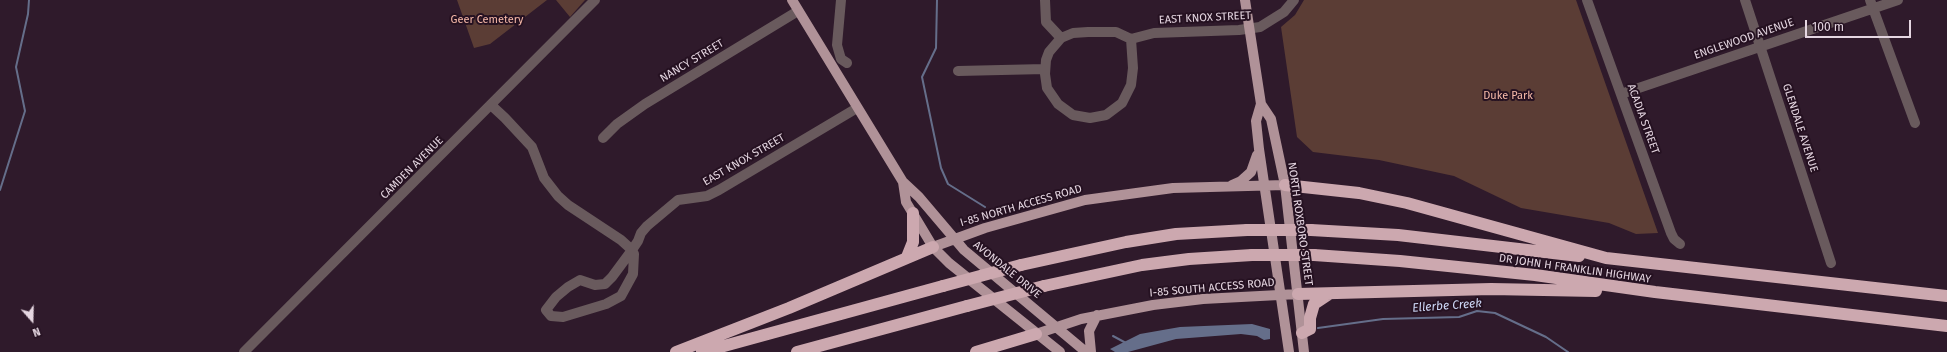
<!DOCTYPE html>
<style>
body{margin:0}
#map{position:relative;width:1947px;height:352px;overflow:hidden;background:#2f1a2b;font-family:"Fira Sans",sans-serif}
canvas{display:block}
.north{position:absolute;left:12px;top:300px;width:40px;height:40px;-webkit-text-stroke:3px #251121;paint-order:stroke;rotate:160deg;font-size:11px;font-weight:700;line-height:16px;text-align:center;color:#e5d6e1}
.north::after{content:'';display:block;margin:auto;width:14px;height:18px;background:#e5d6e1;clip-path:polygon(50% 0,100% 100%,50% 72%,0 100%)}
.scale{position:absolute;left:1805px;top:20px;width:106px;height:18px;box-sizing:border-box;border:2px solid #e5d6e1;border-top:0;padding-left:5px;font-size:12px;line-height:14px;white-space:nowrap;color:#e5d6e1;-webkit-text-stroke:3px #251121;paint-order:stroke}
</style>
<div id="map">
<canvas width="1947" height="352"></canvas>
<div class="north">N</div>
<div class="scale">100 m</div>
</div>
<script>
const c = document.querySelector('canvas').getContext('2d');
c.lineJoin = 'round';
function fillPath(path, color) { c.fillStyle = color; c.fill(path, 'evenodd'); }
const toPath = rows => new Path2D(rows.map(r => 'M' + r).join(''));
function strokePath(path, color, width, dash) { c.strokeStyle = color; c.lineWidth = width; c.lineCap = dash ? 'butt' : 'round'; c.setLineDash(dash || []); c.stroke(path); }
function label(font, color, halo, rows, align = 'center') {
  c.font = font + ' "Fira Sans",sans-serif'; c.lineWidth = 4; c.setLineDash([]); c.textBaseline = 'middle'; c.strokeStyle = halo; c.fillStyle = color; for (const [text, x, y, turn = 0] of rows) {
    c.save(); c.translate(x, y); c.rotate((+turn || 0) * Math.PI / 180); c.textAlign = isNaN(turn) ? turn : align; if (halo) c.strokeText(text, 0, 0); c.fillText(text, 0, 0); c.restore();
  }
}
const green = toPath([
 [457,0,547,0,490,44,474,48],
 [556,0,585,0,570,17],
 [1304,0,1576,0,1658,233,1636,234,1609,223,1521,208,1454,176,1379,160,1313,152,1297,137,1281,27,1295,15]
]);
const water = toPath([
 [1252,324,1270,329,1270,339,1264,340,1257,336,1241,334,1176,339,1128,352,1115,352,1110,349,1140,334,1180,327]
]);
const stream = toPath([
 [937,0,936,48,922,77,941,168,948,184,985,207],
 [0,190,25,111,16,67,28,14,29,0],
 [1318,328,1383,319,1459,317,1477,311,1495,313,1546,337,1568,352],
 [1113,336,1126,343]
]);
const minor = toPath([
 [841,0,837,45,841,59,847,63],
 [1045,0,1046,22,1061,38],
 [1587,0,1671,233,1674,239,1680,244],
 [1745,0,1831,263],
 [1870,0,1915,123],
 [1088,32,1116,32,1131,39,1133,68,1131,85,1122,103,1106,115,1090,118,1073,115,1058,104,1047,88,1045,74,1046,60,1049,52,1061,38,1073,33,1088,32],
 [1131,39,1154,33,1239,30,1260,27,1284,12,1294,0],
 [958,71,1045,69],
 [1621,94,1898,0],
 [491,105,505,118,532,147,544,178,558,196,568,205,621,240,632,250,634,254,633,274,621,296,606,304,563,317,551,316,546,310,556,297,568,287,580,280,595,285,605,284,612,277,632,250,638,241,641,233,647,226,678,200,707,196,719,190,857,108],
 [603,138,617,124,645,104,798,11],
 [244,352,595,0]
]);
const major = toPath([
 [792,0,903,182,919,197,964,250,1086,352],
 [1245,0,1261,104,1256,121,1259,149,1289,352],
 [1261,104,1271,119,1285,185,1304,352],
 [903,182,906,202,933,247,949,263,1060,352],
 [1232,185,1241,181,1251,172,1257,155],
 [933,247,985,228,1085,200,1173,188,1285,185],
 [1036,334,1081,319,1153,305,1203,299,1298,294],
 [1091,352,1089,331,1097,315]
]);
const highway = toPath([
 [1285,185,1359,193,1407,203,1606,258,1947,296],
 [1311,230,1398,235,1579,256],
 [1314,255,1400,261,1535,275,1655,292,1947,326],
 [907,257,913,242,913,213],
 [1021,265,1126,242,1176,234,1247,230],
 [1044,286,1142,265,1189,259,1252,255],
 [1298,294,1491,289,1596,291],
 [1302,333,1310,329,1310,318,1314,304,1329,294],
 [676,352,789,308,933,247],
 [702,352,943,286],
 [797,352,967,306],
 [976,352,1036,334]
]);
const highwayBridge = toPath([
 [1247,230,1311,230],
 [1252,255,1314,255],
 [943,286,1021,265],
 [967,306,1044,286]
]);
const streetNames = [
 ["EAST KNOX STREET",1205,18,-3],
 ["ENGLEWOOD AVENUE",1744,39,-19],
 ["NANCY STREET",692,61,-31],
 ["ACADIA STREET",1643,119,70],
 ["GLENDALE AVENUE",1800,128,72],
 ["EAST KNOX STREET",744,160,-30],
 ["CAMDEN AVENUE",412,168,-45],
 ["I-85 NORTH ACCESS ROAD",1021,206,-16],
 ["NORTH ROXBORO STREET",1300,224,82],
 ["DR JOHN H FRANKLIN HIGHWAY",1575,269,8],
 ["AVONDALE DRIVE",1007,270,39],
 ["I-85 SOUTH ACCESS ROAD",1212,288,-5]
];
const parkNames = [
 ["Geer Cemetery",487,20],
 ["Duke Park",1508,96]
];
const waterNames = [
 ["Ellerbe Creek",1447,306,-4]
];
fillPath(green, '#5b3d35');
fillPath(water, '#656e8a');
strokePath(stream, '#656e8a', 2);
strokePath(minor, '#695a5d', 10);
strokePath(major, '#b09298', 10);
strokePath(highway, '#cca8af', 12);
strokePath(highwayBridge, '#cca8af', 12);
label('11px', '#e5d6e1', '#251121', streetNames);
label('11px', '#f7baa9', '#251121', parkNames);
label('italic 12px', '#cdd7f6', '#251121', waterNames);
</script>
